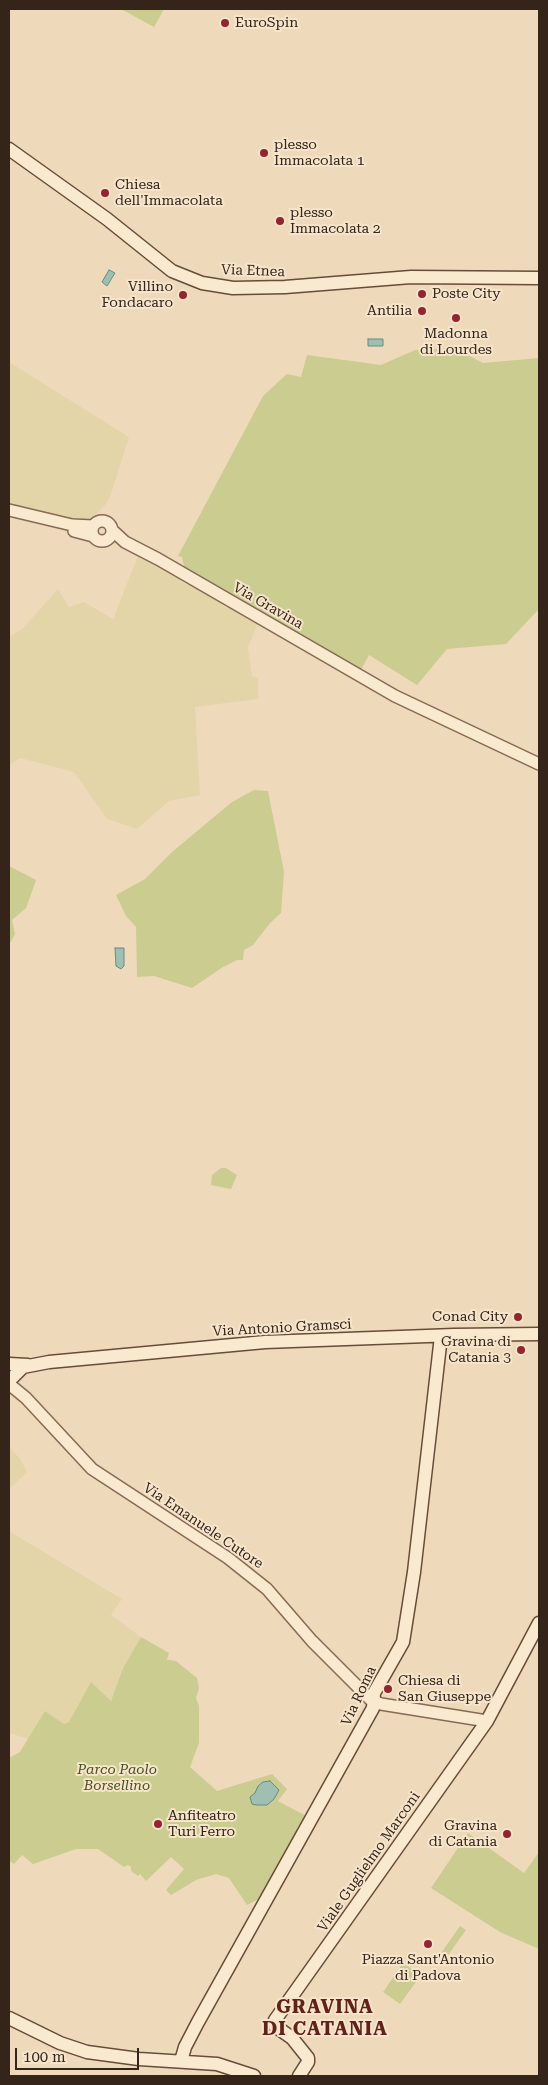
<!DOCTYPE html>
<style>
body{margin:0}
#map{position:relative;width:548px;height:2085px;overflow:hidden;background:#eedabb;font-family:"Roboto Serif",serif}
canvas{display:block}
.frame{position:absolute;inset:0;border:10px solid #34241a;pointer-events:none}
.scale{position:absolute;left:15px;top:2048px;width:124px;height:22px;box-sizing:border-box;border:2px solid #34241a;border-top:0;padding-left:6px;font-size:15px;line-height:18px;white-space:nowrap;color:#34241a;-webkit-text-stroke:4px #f6e5cb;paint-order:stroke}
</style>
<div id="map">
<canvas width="548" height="2085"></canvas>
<div class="frame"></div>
<div class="scale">100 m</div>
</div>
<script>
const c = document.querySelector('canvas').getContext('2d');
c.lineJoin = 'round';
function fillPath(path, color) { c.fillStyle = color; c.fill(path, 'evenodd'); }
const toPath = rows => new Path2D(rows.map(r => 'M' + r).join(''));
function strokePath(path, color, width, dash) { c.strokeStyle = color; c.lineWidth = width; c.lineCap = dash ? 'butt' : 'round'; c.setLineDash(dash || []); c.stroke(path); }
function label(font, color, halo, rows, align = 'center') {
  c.font = font + ' "Roboto Serif",serif'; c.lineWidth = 4; c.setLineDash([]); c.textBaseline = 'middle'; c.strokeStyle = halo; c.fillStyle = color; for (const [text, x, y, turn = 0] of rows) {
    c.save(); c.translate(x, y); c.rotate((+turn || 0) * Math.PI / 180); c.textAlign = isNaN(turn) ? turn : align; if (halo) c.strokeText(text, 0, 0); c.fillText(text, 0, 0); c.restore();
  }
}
const farmland = toPath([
 [9,362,129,437,111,494,106,504,93,518,86,521,76,521,9,505],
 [139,553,176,573,181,582,188,585,191,583,223,602,222,605,226,608,230,607,258,623,248,648,252,676,258,678,258,699,195,707,200,795,169,801,137,829,107,819,74,772,20,758,9,765,9,637,22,629,58,589,69,607,84,602,113,619],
 [9,1446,21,1460,27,1472,9,1489],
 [9,1531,122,1599,111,1615,141,1637,123,1668,111,1701,91,1683,69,1722,64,1724,45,1711,29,1739,9,1733]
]);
const green = toPath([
 [121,9,164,9,154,27],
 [454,348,483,363,539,358,539,609,506,644,447,649,417,685,369,655,360,672,185,570,182,557,178,556,263,396,287,374,301,377,307,355,381,365,415,350],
 [254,790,268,791,284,872,281,913,270,923,253,945,244,950,243,960,237,960,223,967,192,988,154,976,137,977,136,927,126,916,116,895,145,879,172,852,232,802],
 [9,866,36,880,26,908,12,920,15,934,9,945],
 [221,1168,226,1168,237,1175,231,1189,211,1185,212,1175],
 [141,1637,169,1653,167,1660,176,1661,197,1678,199,1688,196,1698,199,1706,199,1743,190,1767,217,1791,272,1774,287,1789,278,1801,308,1817,304,1823,300,1824,297,1828,299,1833,263,1897,247,1905,229,1878,216,1874,196,1880,171,1895,166,1890,184,1869,171,1857,146,1881,140,1874,138,1876,131,1871,131,1867,128,1865,124,1867,98,1849,76,1849,33,1864,22,1855,14,1864,9,1861,9,1758,20,1752,45,1711,64,1724,69,1722,91,1682,111,1701,123,1668],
 [468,1833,524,1873,539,1852,539,1949,500,1932,431,1888],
 [460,1926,466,1930,443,1962,439,1956],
 [403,1963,421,1975,400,2004,383,1992]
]);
const water = toPath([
 [109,270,115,273,107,286,102,282,109,270],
 [368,339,383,339,383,346,368,346,368,339],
 [115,948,124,948,124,966,121,969,116,966,115,948],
 [270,1781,279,1790,274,1799,267,1805,256,1805,252,1804,250,1797,255,1793,258,1786,263,1782,270,1781]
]);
const tertiary = toPath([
 [9,510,72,525,93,526],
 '92 531a10 10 0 1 1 20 0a10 10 0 1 1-20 0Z',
 [112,530,125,542,158,559,395,696,539,764],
 [74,531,93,536],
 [9,1384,26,1398,92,1469,228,1558,267,1589,312,1641,370,1699,381,1704,487,1721]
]);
const secondary = toPath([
 [9,149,107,219,172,271,202,283,233,288,285,287,411,277,539,278],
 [9,1364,28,1365],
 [9,1381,23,1367,49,1362,265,1342,454,1335,539,1334],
 [9,2018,60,2043,87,2052,139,2059,217,2064,254,2076],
 [181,2061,185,2047,198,2022,373,1708,374,1693,403,1642,414,1572,441,1336],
 [299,2076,308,2062,308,2058,292,2038,275,2026,275,2020,487,1721,539,1623]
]);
const markers = [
 [225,23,5,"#96242f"],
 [264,153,5,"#96242f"],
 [105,193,5,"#96242f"],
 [280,221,5,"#96242f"],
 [422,294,5,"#96242f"],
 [183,295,5,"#96242f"],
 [422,311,5,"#96242f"],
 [456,318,5,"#96242f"],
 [518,1317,5,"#96242f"],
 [521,1350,5,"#96242f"],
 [388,1689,5,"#96242f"],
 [158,1824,5,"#96242f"],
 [507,1834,5,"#96242f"],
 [428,1944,5,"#96242f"]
];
const poiNames = [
 ["EuroSpin",235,23],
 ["plesso",274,145],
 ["Immacolata 1",274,161],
 ["Chiesa",115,185],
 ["dell'Immacolata",115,201],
 ["plesso",290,213],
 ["Immacolata 2",290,229],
 ["Villino",173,287,"right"],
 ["Fondacaro",173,303,"right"],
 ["Poste City",432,294],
 ["Antilia",412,311,"right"],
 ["Madonna",456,334,"center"],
 ["di Lourdes",456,350,"center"],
 ["Conad City",508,1317,"right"],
 ["Gravina di",511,1342,"right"],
 ["Catania 3",511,1358,"right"],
 ["Chiesa di",398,1681],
 ["San Giuseppe",398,1697],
 ["Anfiteatro",168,1816],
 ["Turi Ferro",168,1832],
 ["Gravina",497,1826,"right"],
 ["di Catania",497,1842,"right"],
 ["Piazza Sant'Antonio",428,1960,"center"],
 ["di Padova",428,1976,"center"]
];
const streetNames = [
 ["Via Etnea",253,271,2],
 ["Via Gravina",268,606,30],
 ["Via Antonio Gramsci",282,1328,-3],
 ["Via Emanuele Cutore",203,1526,34],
 ["Via Roma",359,1696,-65],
 ["Viale Guglielmo Marconi",369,1862,-55]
];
const parkNames = [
 ["Parco Paolo",117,1770],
 ["Borsellino",117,1786]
];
const districtNames = [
 ["GRAVINA",325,2007],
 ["DI CATANIA",325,2029]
];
fillPath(farmland, '#e4d5a9');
fillPath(green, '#cacc90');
fillPath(water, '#a0bfb3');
strokePath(water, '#678c80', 1);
strokePath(tertiary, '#866a55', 14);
strokePath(secondary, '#674c38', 15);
strokePath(tertiary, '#f9e9ce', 11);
strokePath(secondary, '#f9e9ce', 12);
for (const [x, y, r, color] of markers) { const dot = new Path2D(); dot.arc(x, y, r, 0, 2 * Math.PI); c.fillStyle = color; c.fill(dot); strokePath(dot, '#f6e5cb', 2); }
label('14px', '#34241a', '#f6e5cb', poiNames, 'left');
label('14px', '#34241a', '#f6e5cb', streetNames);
label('italic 14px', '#495120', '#f6e5cb', parkNames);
c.letterSpacing = '1px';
label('bold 19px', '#622119', '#f6e5cb', districtNames);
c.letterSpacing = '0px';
</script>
